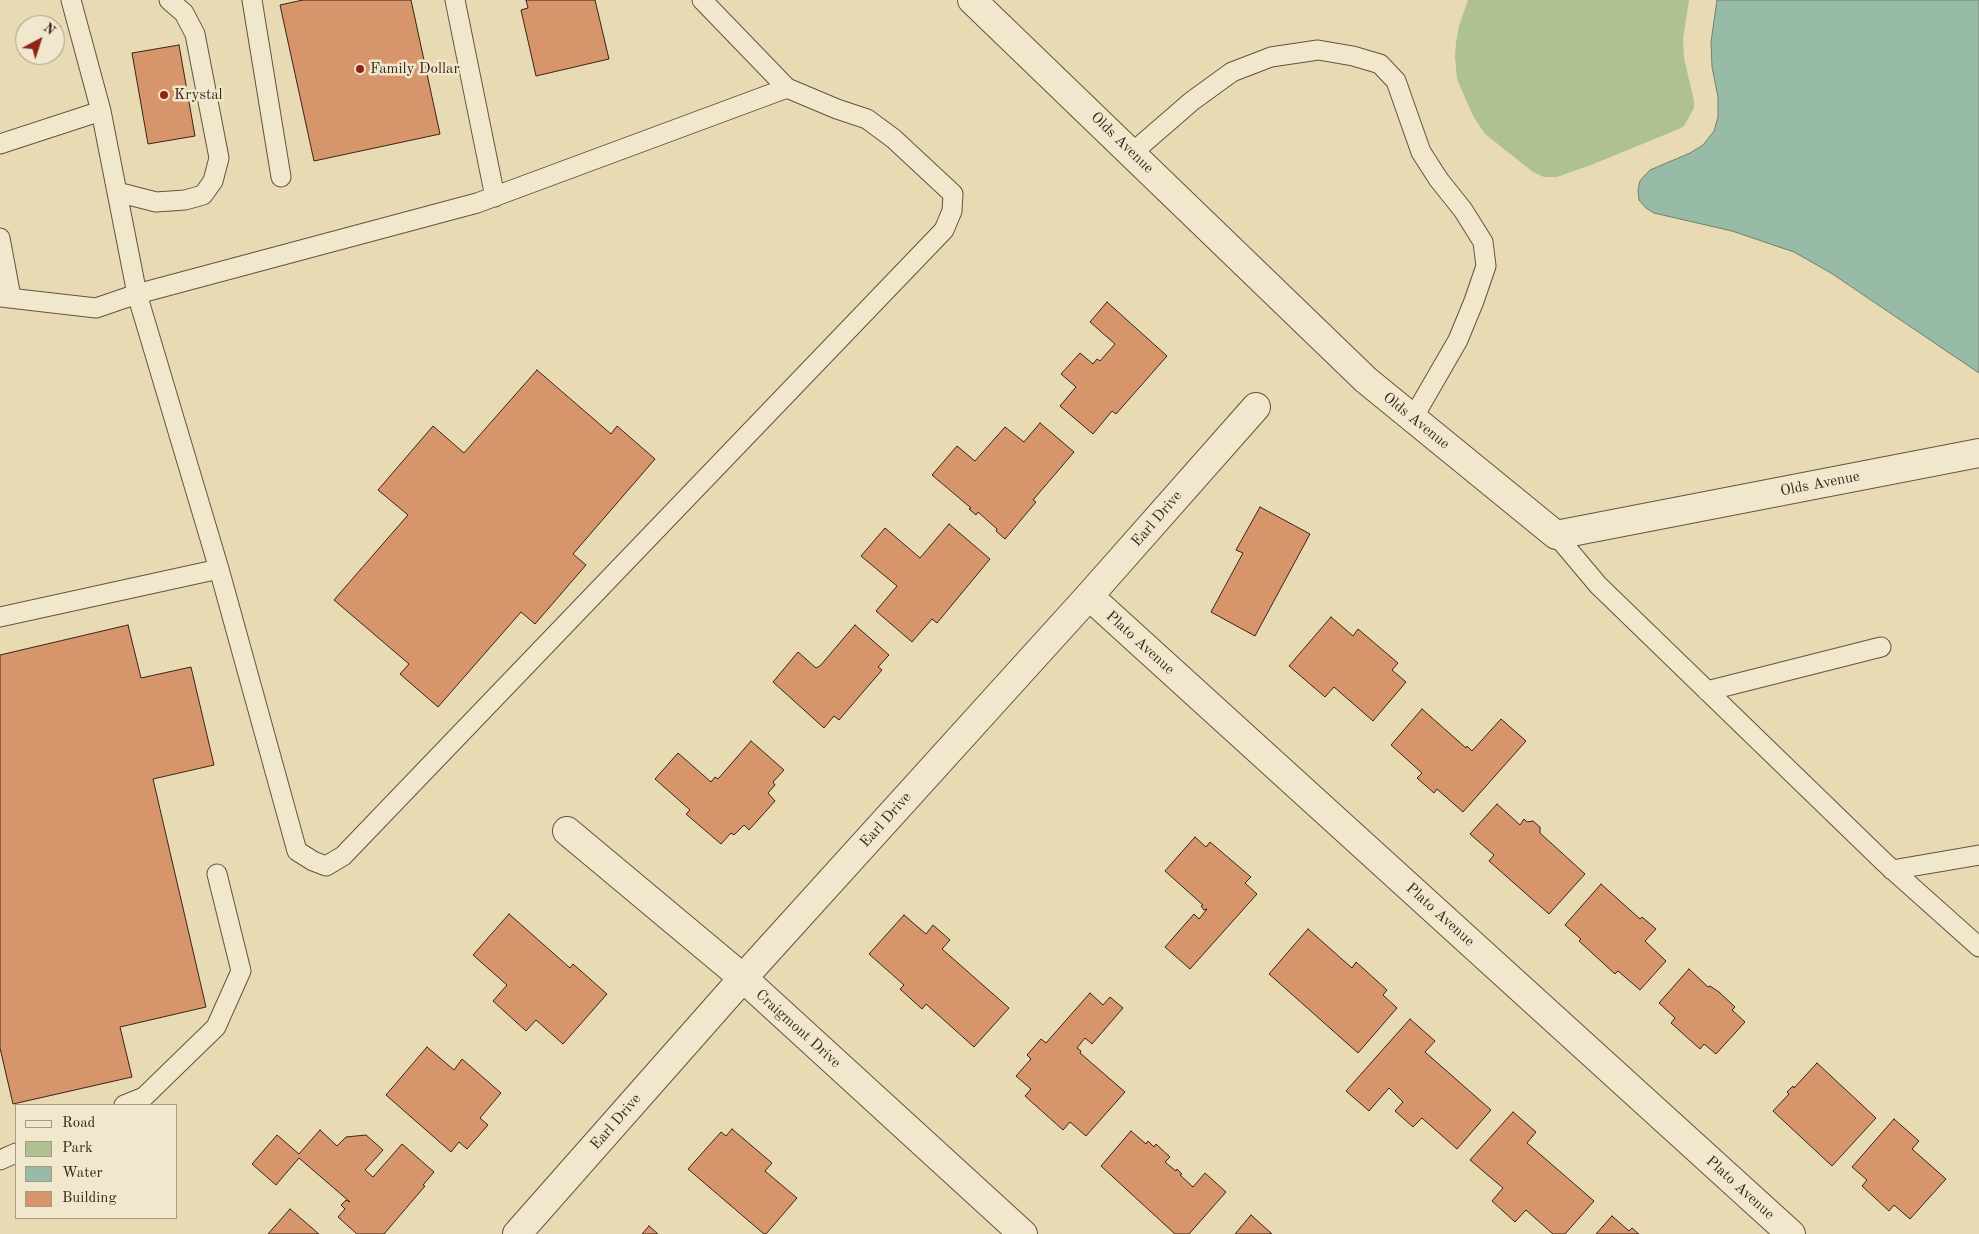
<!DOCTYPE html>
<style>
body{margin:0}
#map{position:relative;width:1979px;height:1234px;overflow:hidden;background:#e8dab2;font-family:"Old Standard TT",serif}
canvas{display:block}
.legend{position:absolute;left:15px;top:1104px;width:162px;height:115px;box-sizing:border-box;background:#f0e7cd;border:1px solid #a79986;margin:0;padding:6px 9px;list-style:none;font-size:15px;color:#39241c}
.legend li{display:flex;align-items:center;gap:10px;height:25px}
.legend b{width:25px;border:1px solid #a79986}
.north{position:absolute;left:15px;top:15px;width:50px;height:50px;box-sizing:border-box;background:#f0e7cd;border:1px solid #a79986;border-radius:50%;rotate:40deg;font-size:14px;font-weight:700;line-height:20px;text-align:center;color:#39241c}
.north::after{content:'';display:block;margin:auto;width:18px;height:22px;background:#8f2418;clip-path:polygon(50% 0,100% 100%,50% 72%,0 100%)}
</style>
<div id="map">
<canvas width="1979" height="1234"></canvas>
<ul class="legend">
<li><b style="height:6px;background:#f0e7cd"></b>Road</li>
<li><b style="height:14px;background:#b0c190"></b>Park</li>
<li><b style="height:14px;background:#98bba7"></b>Water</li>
<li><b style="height:14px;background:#d6956b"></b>Building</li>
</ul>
<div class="north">N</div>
</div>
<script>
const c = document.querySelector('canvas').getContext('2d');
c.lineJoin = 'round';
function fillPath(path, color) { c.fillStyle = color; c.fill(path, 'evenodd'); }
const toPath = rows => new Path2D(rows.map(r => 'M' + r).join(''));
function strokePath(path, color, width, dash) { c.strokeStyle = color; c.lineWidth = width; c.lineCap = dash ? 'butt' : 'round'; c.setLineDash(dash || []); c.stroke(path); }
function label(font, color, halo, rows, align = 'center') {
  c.font = font + ' "Old Standard TT",serif'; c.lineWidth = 5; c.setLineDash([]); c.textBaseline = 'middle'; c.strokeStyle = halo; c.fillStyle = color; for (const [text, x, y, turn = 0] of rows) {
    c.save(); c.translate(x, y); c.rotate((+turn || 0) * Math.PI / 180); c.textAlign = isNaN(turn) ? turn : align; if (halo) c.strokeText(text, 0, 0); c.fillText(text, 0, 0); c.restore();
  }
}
const green = toPath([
 [1468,0,1689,0,1683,39,1684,58,1694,101,1694,108,1684,126,1679,129,1591,165,1557,177,1544,177,1533,172,1485,134,1473,116,1457,79,1455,57,1456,43,1459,26]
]);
const water = toPath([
 [1717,0,1979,0,1979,373,1831,273,1794,252,1732,231,1654,213,1646,208,1639,200,1638,190,1640,181,1645,175,1650,170,1690,153,1703,145,1714,131,1718,117,1718,97,1712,67,1711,42,1717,0]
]);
const building = toPath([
 [303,0,411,0,440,134,314,161,280,5,303,0],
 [526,0,595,0,609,59,536,76,521,10,528,8,526,0],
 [179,45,195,136,148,144,132,53,179,45],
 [1107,302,1167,356,1116,414,1112,411,1093,434,1060,406,1076,387,1061,374,1080,353,1093,364,1097,359,1100,361,1115,344,1090,322,1107,302],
 [537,370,611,434,617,426,655,459,573,554,586,565,535,624,521,612,438,707,400,674,409,664,334,600,408,515,378,490,433,426,464,453,537,370],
 [1040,423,1074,452,1033,500,1036,502,1005,539,996,531,997,529,978,512,976,515,969,509,971,508,932,475,957,446,975,461,1005,427,1024,442,1040,423],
 [1260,507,1310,534,1255,636,1211,612,1243,553,1236,550,1260,507],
 [949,524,990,559,937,623,932,619,912,642,876,611,897,586,861,556,885,528,920,558,949,524],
 [1331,617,1353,636,1358,629,1398,663,1392,670,1406,682,1373,721,1334,687,1325,697,1289,666,1331,617],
 [128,625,141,678,191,667,214,765,153,779,206,1007,120,1027,132,1077,13,1104,0,1048,0,655,128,625],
 [855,625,889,655,878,667,882,670,839,720,834,716,824,728,773,682,798,652,816,668,820,666,855,625],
 [1422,709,1466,748,1467,746,1472,751,1501,719,1526,741,1463,812,1437,789,1434,793,1417,778,1422,773,1391,745,1422,709],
 [751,741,784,770,773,782,775,785,768,793,775,801,749,830,744,825,734,835,731,833,721,844,686,814,690,810,655,779,678,753,711,782,715,777,718,779,751,741],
 [1497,804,1520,825,1524,819,1527,822,1533,821,1540,827,1540,833,1585,874,1549,914,1489,861,1494,855,1470,834,1497,804],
 [1195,837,1206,847,1210,842,1251,877,1245,883,1257,894,1190,969,1165,947,1194,914,1199,919,1207,909,1204,910,1201,906,1203,905,1165,871,1195,837],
 [1601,884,1640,919,1642,917,1656,929,1645,941,1666,961,1640,990,1618,971,1615,974,1579,941,1581,939,1565,925,1601,884],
 [509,914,570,968,573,964,607,994,563,1044,536,1020,526,1031,493,1001,507,985,473,955,509,914],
 [904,915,926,934,933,925,950,940,942,949,1009,1008,974,1047,926,1004,922,1009,900,989,904,985,869,954,904,915],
 [1308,929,1352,968,1356,962,1387,990,1383,995,1397,1008,1358,1053,1269,974,1308,929],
 [1689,969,1708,987,1710,986,1719,992,1735,1007,1732,1010,1745,1022,1716,1054,1704,1044,1700,1049,1671,1023,1675,1018,1659,1003,1689,969],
 [1090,993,1103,1005,1110,997,1123,1008,1092,1044,1085,1038,1077,1048,1081,1051,1080,1053,1125,1092,1086,1136,1070,1122,1063,1130,1025,1096,1031,1089,1016,1076,1031,1059,1027,1055,1041,1039,1046,1043,1090,993],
 [1410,1019,1435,1041,1425,1052,1491,1110,1457,1149,1422,1118,1413,1127,1395,1111,1403,1102,1389,1088,1369,1111,1346,1091,1410,1019],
 [427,1047,454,1070,462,1059,501,1093,480,1118,488,1125,467,1149,459,1142,451,1152,386,1095,427,1047],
 [1817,1063,1876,1118,1832,1166,1773,1111,1789,1094,1787,1092,1793,1086,1794,1088,1817,1063],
 [1513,1112,1536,1132,1527,1143,1594,1201,1565,1234,1553,1234,1526,1210,1515,1222,1492,1201,1503,1188,1470,1160,1513,1112],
 [1894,1119,1919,1141,1912,1149,1946,1179,1910,1219,1894,1205,1889,1211,1862,1186,1867,1180,1852,1167,1894,1119],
 [732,1129,772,1163,765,1171,797,1198,766,1234,764,1234,688,1169,721,1132,726,1136,732,1129],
 [320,1130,337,1146,346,1137,366,1135,383,1150,365,1170,373,1177,402,1144,434,1172,423,1185,425,1186,384,1234,357,1234,338,1217,345,1209,341,1205,346,1200,350,1202,299,1158,276,1185,252,1164,277,1135,299,1154,320,1130],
 [1131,1131,1146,1144,1148,1141,1154,1147,1156,1144,1170,1157,1165,1162,1176,1171,1177,1169,1182,1174,1180,1175,1193,1187,1205,1173,1226,1192,1189,1234,1175,1234,1101,1166,1131,1131],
 [290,1209,319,1234,268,1234,290,1209],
 [1251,1215,1272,1234,1235,1234,1251,1215],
 [1612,1216,1629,1231,1632,1228,1639,1234,1596,1234,1612,1216],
 [649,1226,658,1234,642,1234,649,1226]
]);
const lane = toPath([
 [71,0,101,111,137,294,219,569,297,851,313,861,326,866,343,856,944,230,952,211,953,194,894,139,867,119,837,109,787,88,702,0],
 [252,0,281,177],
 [455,0,495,197],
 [0,144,101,111],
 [1132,153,1192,101,1232,72,1271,57,1318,50,1353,56,1380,64,1396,81,1421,152,1439,180,1463,210,1483,242,1486,266,1474,301,1458,340,1413,418],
 [117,192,156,202,185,200,203,195,213,181,219,158,195,34,184,13,169,0],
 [0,238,11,297],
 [0,297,96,308,137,294,477,203,787,88],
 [1556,535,1598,585,1885,863,1979,947],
 [0,617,219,569],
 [1707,691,1881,647],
 [1892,870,1979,855],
 [124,1105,144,1097,216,1027,241,971,217,874],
 [0,1160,16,1153]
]);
const street = toPath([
 [972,0,1366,380,1556,535,1979,453],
 [1089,596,1791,1234],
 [567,831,743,978,1023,1234],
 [517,1234,743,978,1089,596,1256,407]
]);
const markers = [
 [360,69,5,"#8f2418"],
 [164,95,5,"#8f2418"]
];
const poiNames = [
 ["Family Dollar",370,69],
 ["Krystal",174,95]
];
const streetNames = [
 ["Olds Avenue",1122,143,44],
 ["Olds Avenue",1416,421,39],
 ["Olds Avenue",1820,484,-11],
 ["Earl Drive",1157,519,-49],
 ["Plato Avenue",1140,643,42],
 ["Earl Drive",886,820,-48],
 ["Plato Avenue",1440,915,42],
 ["Craigmont Drive",798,1029,42],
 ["Earl Drive",616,1122,-49],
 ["Plato Avenue",1740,1188,42]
];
fillPath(green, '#b0c190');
fillPath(water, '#98bba7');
strokePath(water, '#727f6f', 1);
fillPath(building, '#d6956b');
strokePath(building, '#39241c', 1);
strokePath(lane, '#655242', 21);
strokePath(street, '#655242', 30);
strokePath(lane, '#f0e7cd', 19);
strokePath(street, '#f0e7cd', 28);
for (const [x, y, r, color] of markers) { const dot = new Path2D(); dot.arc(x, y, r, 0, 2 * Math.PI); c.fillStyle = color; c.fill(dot); strokePath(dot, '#f0e7cd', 2); }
label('15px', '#39241c', '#f0e7cd', poiNames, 'left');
label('15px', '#39241c', '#f0e7cd', streetNames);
</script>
